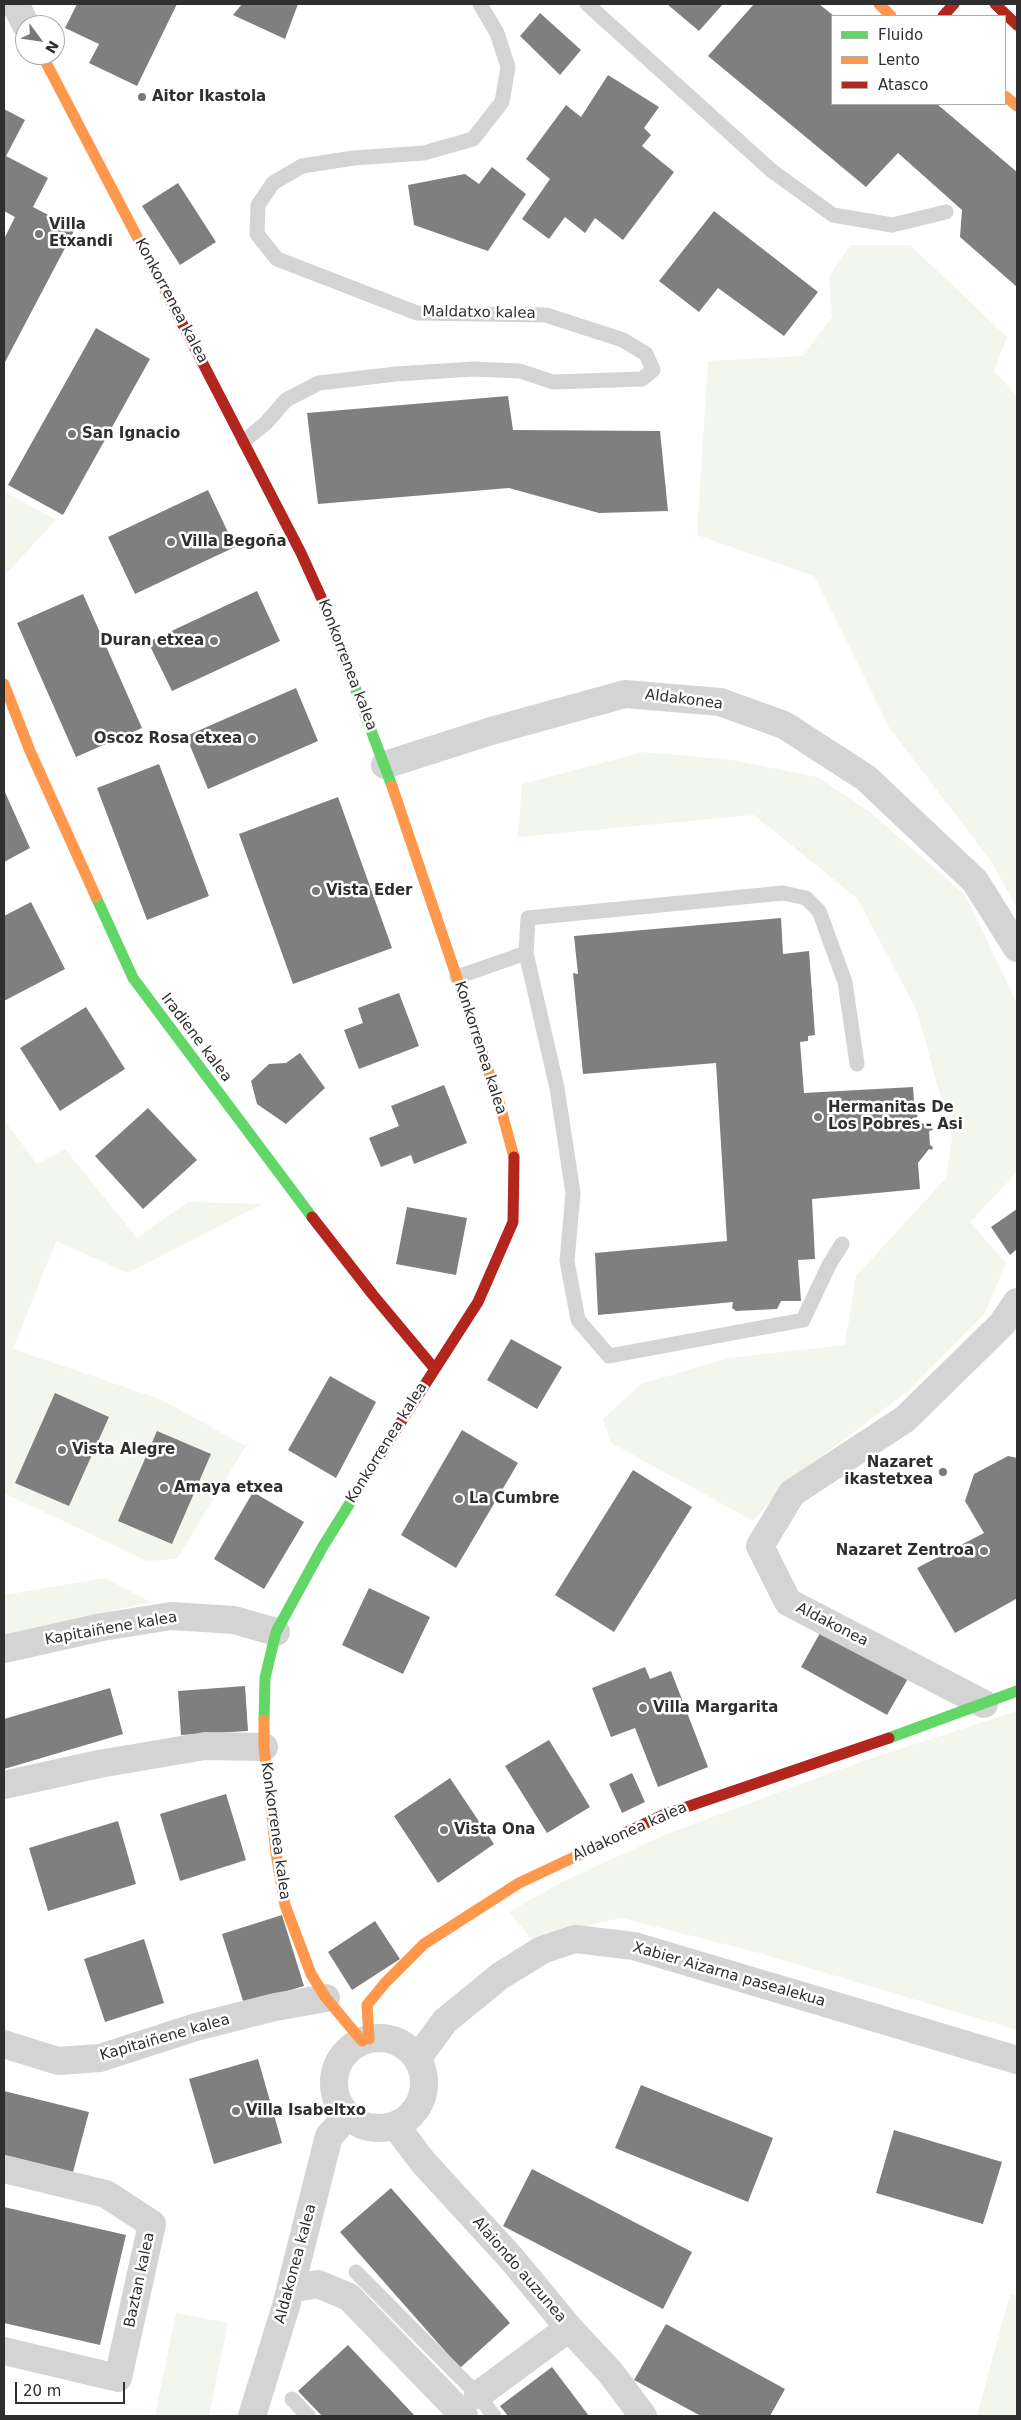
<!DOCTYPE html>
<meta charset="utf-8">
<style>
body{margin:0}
#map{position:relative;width:1021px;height:2420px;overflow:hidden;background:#fff;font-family:"DejaVu Sans",sans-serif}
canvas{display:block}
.frame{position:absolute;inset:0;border:5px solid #2f2f2f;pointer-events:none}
.legend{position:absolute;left:831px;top:15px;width:175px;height:90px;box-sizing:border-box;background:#fff;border:1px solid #acacac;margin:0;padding:6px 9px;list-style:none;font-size:15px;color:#2f2f2f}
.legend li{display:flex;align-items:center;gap:10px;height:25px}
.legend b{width:25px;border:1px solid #acacac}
.north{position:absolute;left:15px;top:15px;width:50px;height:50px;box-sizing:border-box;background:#fff;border:1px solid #acacac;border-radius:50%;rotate:121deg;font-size:14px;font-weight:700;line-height:20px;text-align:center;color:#2f2f2f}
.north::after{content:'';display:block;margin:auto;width:18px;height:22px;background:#787878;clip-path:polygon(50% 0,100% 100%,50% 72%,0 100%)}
.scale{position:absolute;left:15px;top:2382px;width:110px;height:22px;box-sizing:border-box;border:2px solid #2f2f2f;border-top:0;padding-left:6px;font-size:15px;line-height:18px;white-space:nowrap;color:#2f2f2f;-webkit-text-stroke:4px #fff;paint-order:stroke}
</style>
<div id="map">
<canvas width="1021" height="2420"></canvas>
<div class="frame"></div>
<ul class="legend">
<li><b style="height:6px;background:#63d668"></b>Fluido</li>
<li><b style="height:6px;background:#ff974d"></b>Lento</li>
<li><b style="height:6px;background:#b3261e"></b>Atasco</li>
</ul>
<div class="north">N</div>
<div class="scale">20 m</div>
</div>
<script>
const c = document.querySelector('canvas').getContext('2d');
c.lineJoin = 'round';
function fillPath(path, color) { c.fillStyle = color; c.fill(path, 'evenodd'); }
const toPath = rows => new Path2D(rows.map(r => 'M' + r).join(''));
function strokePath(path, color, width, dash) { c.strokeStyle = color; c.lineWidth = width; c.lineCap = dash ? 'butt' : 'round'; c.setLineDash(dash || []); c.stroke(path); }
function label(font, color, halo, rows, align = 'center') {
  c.font = font + ' "DejaVu Sans",sans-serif'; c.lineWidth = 5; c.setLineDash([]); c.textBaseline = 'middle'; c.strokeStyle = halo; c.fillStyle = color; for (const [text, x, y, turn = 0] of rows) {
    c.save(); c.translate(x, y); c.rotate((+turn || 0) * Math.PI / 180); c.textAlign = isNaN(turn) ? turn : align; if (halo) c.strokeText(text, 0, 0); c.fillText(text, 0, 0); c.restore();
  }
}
const green = toPath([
 [850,245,910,245,1007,337,994,371,1017,396,1017,909,993,864,889,727,814,576,697,535,708,361,803,356,832,317,829,277],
 [4,491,56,520,4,576],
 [644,752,732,760,817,777,871,813,966,896,1017,1004,1017,1172,970,1222,1006,1263,985,1313,908,1391,786,1483,753,1521,610,1442,603,1419,641,1384,729,1358,845,1345,856,1276,946,1178,952,1138,917,1011,857,898,754,815,518,837,522,784],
 [4,1120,37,1164,65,1149,137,1238,188,1202,262,1204,128,1273,56,1241,13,1349,160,1399,246,1446,177,1559,147,1561,4,1493],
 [105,1578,151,1602,4,1635,4,1595],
 [1017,1711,1017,2030,759,1953,622,1918,573,1928,534,1942,509,1912,560,1883,667,1834,863,1761],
 [1010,2294,1017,2296,1017,2416,977,2416],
 [176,2313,228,2323,209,2416,155,2416]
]);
const building = toPath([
 [77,4,177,4,137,86,89,63,99,44,65,28],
 [242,4,298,4,285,39,233,15],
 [667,4,723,4,699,31],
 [754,4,819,4,834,16,832,16,832,104,937,104,1017,172,1017,287,960,237,962,210,898,153,866,187,708,56],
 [540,13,581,50,560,75,520,36],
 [608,75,659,107,644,128,651,135,642,146,674,172,623,240,595,218,585,233,565,217,549,239,522,219,550,179,526,159,566,105,581,117],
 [4,109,25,120,6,156,48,178,33,207,75,229,4,364,4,239,15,217,4,211],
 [492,167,526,194,488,251,414,225,408,185,465,174,479,184],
 [178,183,216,242,180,265,142,206],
 [714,211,818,292,784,336,718,288,699,312,659,281],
 [96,328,150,359,63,515,8,485],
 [508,396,513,430,660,431,668,511,599,513,509,488,318,504,307,413],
 [208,490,235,547,135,594,108,537],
 [257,591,280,641,172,691,148,642],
 [83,594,142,728,76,757,17,623],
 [296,688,318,741,208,789,186,736],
 [159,764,209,896,147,920,97,788],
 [4,790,30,848,4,862],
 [338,797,392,948,293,984,239,834],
 [31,902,65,969,4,1001,4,916],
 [781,918,783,954,809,951,815,1035,808,1036,808,1041,800,1042,804,1093,913,1087,915,1114,918,1115,916,1119,928,1127,931,1126,933,1130,929,1131,930,1145,933,1147,932,1150,929,1149,918,1163,920,1189,812,1199,815,1259,798,1260,801,1301,781,1301,777,1309,736,1311,732,1308,733,1302,598,1315,595,1253,727,1241,716,1063,583,1074,573,973,578,974,574,936],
 [399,993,419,1046,359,1069,344,1030,363,1023,358,1008],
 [86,1007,125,1069,60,1111,20,1048],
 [300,1053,325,1088,286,1124,257,1104,251,1081,269,1064,286,1063],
 [444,1085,467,1143,414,1164,411,1155,381,1167,369,1138,399,1126,391,1106],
 [148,1108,197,1160,143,1209,95,1156],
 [407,1207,467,1218,456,1275,396,1264],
 [1017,1209,1017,1249,1010,1255,991,1227],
 [511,1339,562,1367,537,1409,487,1380],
 [330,1376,376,1402,336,1478,288,1450],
 [55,1393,109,1417,69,1506,15,1483],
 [462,1430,518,1463,456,1568,401,1535],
 [157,1431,211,1454,172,1544,118,1521],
 [1008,1456,1017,1458,1017,1602,1016,1599,955,1633,917,1568,984,1533,965,1501,974,1474],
 [633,1470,692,1507,614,1632,555,1595],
 [253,1492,304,1522,264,1589,214,1559],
 [369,1588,430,1617,403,1674,342,1645],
 [824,1626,910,1675,887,1715,801,1667],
 [645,1667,650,1679,671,1671,708,1767,658,1787,635,1728,611,1737,592,1688],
 [245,1686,248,1731,181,1735,178,1691],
 [110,1688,123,1734,4,1769,4,1719],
 [549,1740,590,1807,547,1833,505,1766],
 [632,1773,645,1802,622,1813,609,1784],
 [450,1778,494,1844,438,1883,394,1816],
 [226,1794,246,1860,180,1881,160,1814],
 [118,1821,136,1884,48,1911,29,1848],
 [282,1915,304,1986,244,2004,222,1934],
 [375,1921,400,1959,352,1990,328,1952],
 [144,1939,164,2003,105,2022,84,1959],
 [258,2059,282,2143,214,2164,189,2079],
 [641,2085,773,2138,748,2202,615,2148],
 [4,2091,89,2112,73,2172,4,2155],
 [894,2130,1002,2162,983,2224,876,2193],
 [532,2169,692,2252,663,2309,503,2226],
 [391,2188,510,2323,460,2368,340,2232],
 [4,2207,126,2235,100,2345,4,2323],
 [666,2324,785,2389,770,2416,701,2416,634,2380],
 [348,2345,415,2416,322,2416,298,2391],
 [552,2367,589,2416,508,2416,500,2406]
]);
const lane = toPath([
 [587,4,772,171,833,215,892,225,946,212],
 [244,441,266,423,286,400,319,383,396,374,473,369,520,371,553,382,642,379,653,370,646,354,623,340,546,315,417,313,277,259,257,234,258,205,273,183,302,166,354,158,424,153,473,139,502,102,508,67,497,33,480,4],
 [457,977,526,953],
 [842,1244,829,1265,803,1320,609,1356,578,1320,567,1261,573,1193,557,1088,526,953,528,918,783,893,806,898,819,911,845,982,857,1064],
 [356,2272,478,2395,494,2416],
 [292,2399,308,2416]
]);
const street = toPath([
 [15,4,26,25],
 [385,765,491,731,625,694,720,702,784,725,866,778,975,881,1017,948],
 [4,1649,102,1627,171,1616,234,1620,276,1632],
 [984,1704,788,1602,760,1546,792,1493,905,1419,1002,1324,1017,1302],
 [4,1785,99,1764,205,1746,264,1747],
 '334 2083a45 45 0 1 1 90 0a45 45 0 1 1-90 0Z',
 [4,2044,58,2061,100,2058,196,2027,275,2007,326,1998],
 [417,2059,445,2021,500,1976,542,1950,575,1939,634,1946,1017,2060],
 [395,2125,423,2162,511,2258,569,2328,610,2372,643,2416],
 [4,2169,106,2194,152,2224,118,2378,4,2351],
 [291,2289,318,2284,349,2297,464,2416],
 [478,2395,569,2328],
 [252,2416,286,2306,329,2136,348,2116]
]);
const fast = toPath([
 [321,597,392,786],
 [96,897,133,978,312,1217],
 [264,1720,265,1678,276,1632,322,1548,381,1453],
 [889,1738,1017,1691]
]);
const slow = toPath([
 [879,4,891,16],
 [42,55,169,298],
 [1005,96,1017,106],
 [4,684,30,751,96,897],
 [392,786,499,1102,514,1157],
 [264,1720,264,1747,276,1853,285,1905,311,1974,326,1998,362,2041],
 [369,2039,367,2005,385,1983,424,1944,519,1883,598,1846]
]);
const jam = toPath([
 [995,4,1017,25],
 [943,16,954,4],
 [169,298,301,553,321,597],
 [312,1217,373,1295,434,1368],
 [381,1453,478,1302,513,1222,514,1157],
 [598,1846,663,1815,889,1738]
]);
const markers = [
 [142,97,5,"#787878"],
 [39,234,5,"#787878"],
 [72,434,5,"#787878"],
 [171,542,5,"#787878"],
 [214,641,5,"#787878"],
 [252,739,5,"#787878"],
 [316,891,5,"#787878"],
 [818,1117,5,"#787878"],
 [62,1450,5,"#787878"],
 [943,1472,5,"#787878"],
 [164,1488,5,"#787878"],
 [459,1499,5,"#787878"],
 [984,1551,5,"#787878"],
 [643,1708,5,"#787878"],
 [444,1830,5,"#787878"],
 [236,2111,5,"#787878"]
];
const poiNames = [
 ["Aitor Ikastola",152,97],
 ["Villa",49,225],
 ["Etxandi",49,242],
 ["San Ignacio",82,434],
 ["Villa Begoña",181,542],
 ["Duran etxea",204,641,"right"],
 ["Oscoz Rosa etxea",242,739,"right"],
 ["Vista Eder",326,891],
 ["Hermanitas De",828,1108],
 ["Los Pobres - Asi",828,1125],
 ["Vista Alegre",72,1450],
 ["Nazaret",933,1463,"right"],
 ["ikastetxea",933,1480,"right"],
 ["Amaya etxea",174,1488],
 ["La Cumbre",469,1499],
 ["Nazaret Zentroa",974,1551,"right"],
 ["Villa Margarita",653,1708],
 ["Vista Ona",454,1830],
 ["Villa Isabeltxo",246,2111]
];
const streetNames = [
 ["Konkorrenea kalea",171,301,62],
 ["Maldatxo kalea",479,313,1],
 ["Konkorrenea kalea",347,665,69],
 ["Aldakonea",684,700,7],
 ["Iradiene kalea",196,1038,53],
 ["Konkorrenea kalea",480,1048,72],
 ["Konkorrenea kalea",387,1443,-58],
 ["Aldakonea",832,1625,27],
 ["Kapitaiñene kalea",111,1629,-10],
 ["Konkorrenea kalea",275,1831,82],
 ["Aldakonea kalea",630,1832,-24],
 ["Xabier Aizarna pasealekua",729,1975,16],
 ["Kapitaiñene kalea",165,2038,-16],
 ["Aldakonea kalea",296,2264,-75],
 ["Alaiondo auzunea",519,2270,49],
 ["Baztan kalea",140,2280,-78]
];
fillPath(green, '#f2f6ec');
fillPath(building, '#7f7f7f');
strokePath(lane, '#d4d4d4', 15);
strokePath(street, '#d4d4d4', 28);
strokePath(fast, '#63d668', 11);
strokePath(slow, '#ff974d', 11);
strokePath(jam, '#b3261e', 11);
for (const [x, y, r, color] of markers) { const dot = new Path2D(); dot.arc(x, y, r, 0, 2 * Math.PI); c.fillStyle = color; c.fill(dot); strokePath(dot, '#fff', 2); }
label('bold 15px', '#2f2f2f', '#fff', poiNames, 'left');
label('15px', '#2f2f2f', '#fff', streetNames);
</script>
